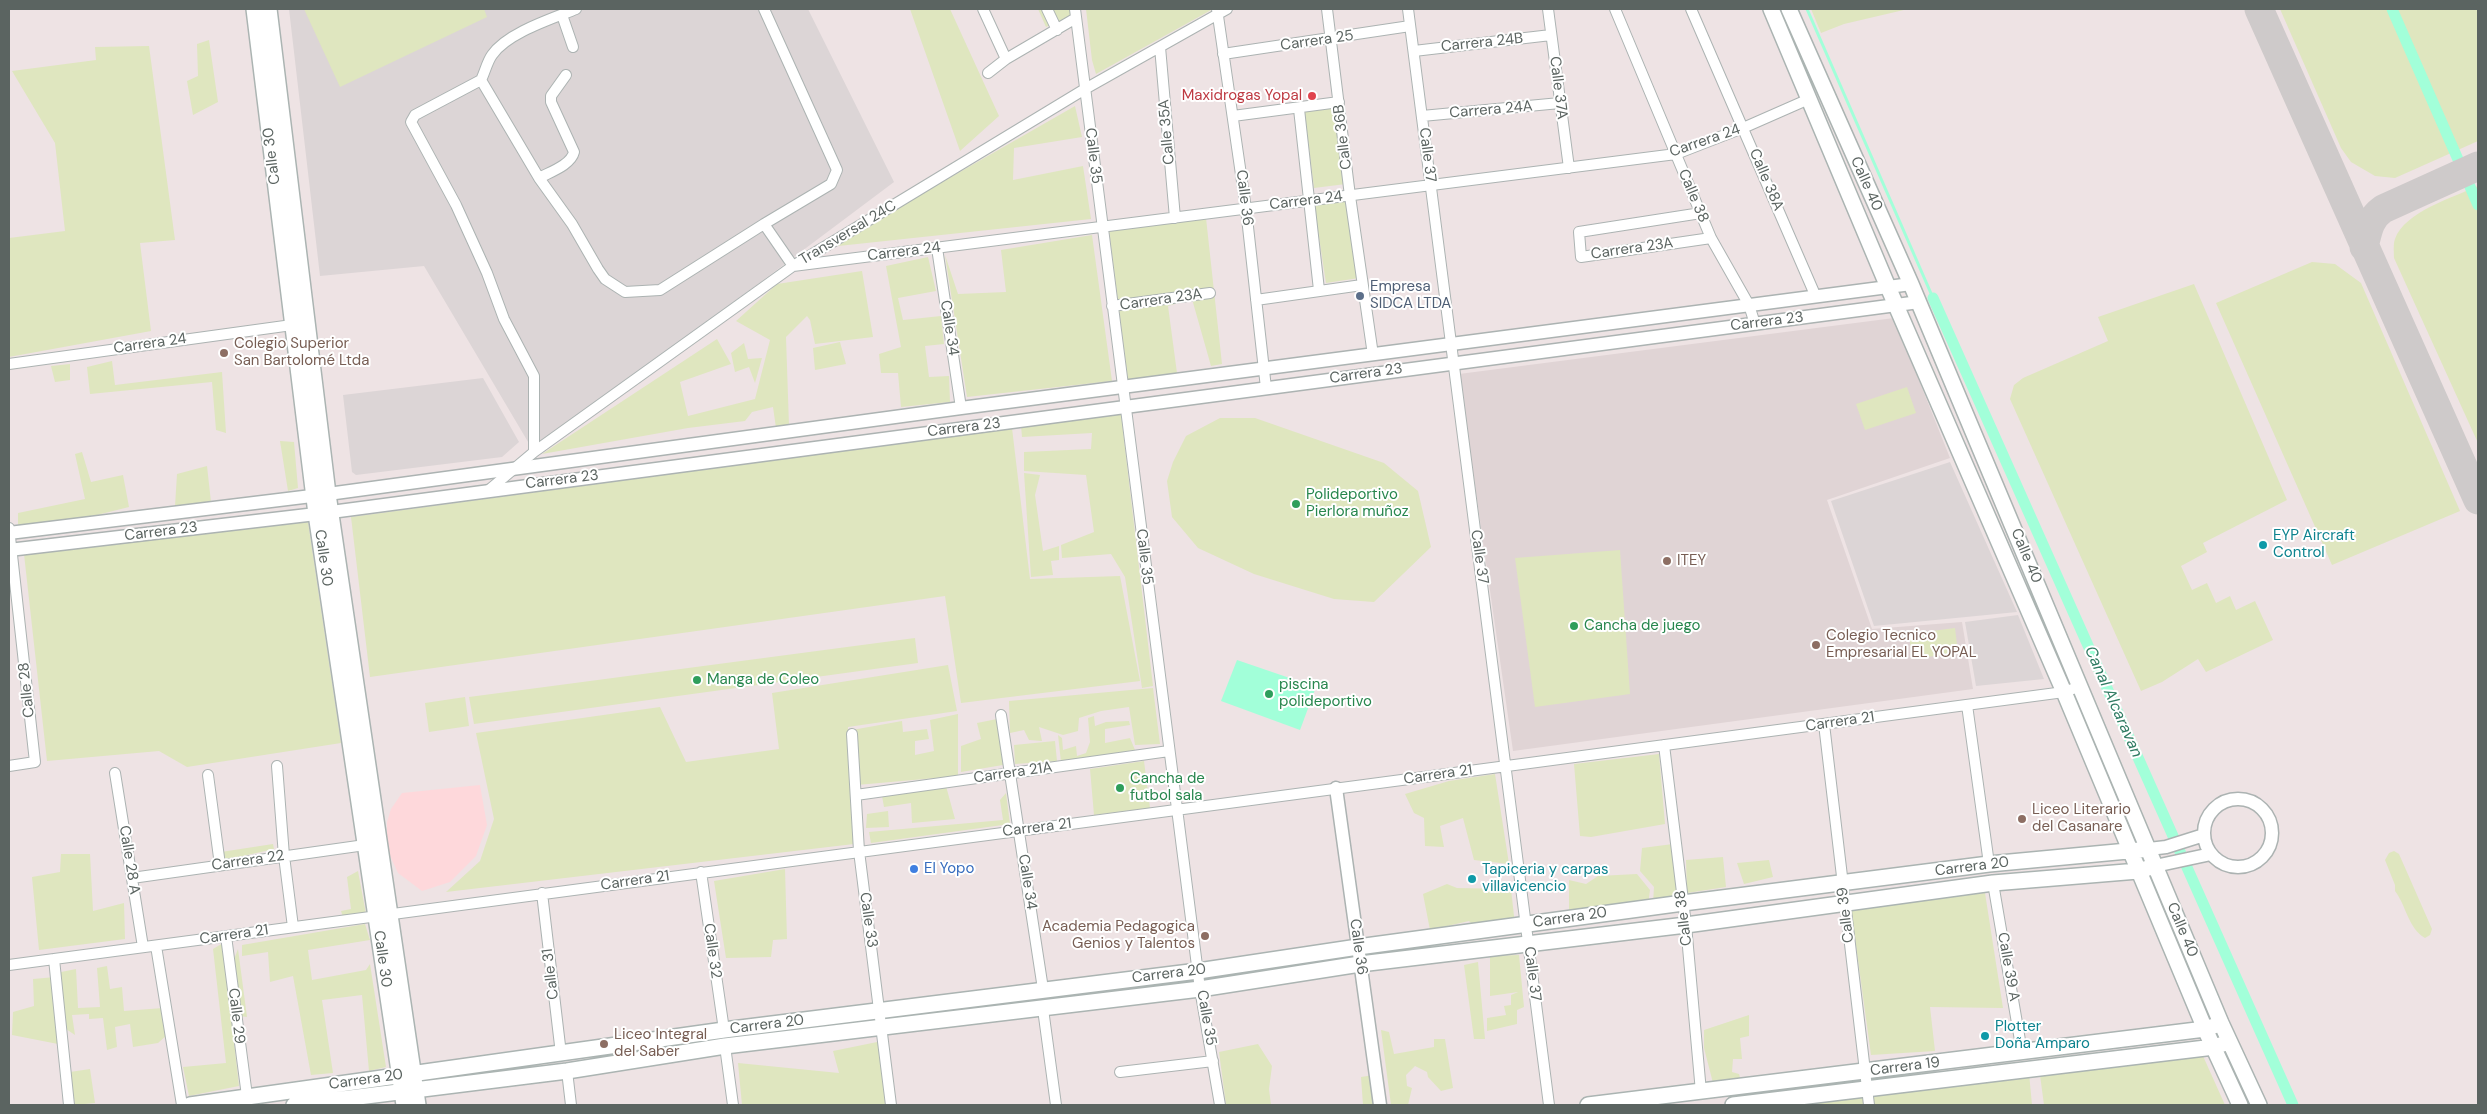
<!DOCTYPE html>
<meta charset="utf-8">
<style>
body{margin:0}
#map{position:relative;width:2487px;height:1114px;overflow:hidden;background:#eee3e4;font-family:"DM Sans",sans-serif}
canvas{display:block}
.frame{position:absolute;inset:0;border:10px solid #5b6461;pointer-events:none}
</style>
<div id="map">
<canvas width="2487" height="1114"></canvas>
<div class="frame"></div>
</div>
<script>
const g = document.querySelector('canvas').getContext('2d');
g.lineJoin = 'round';
function fillPath(path, color) { g.fillStyle = color; g.fill(path, 'evenodd'); }
function strokePath(path, color, width, dash) { g.strokeStyle = color; g.lineWidth = width; g.lineCap = dash ? 'butt' : 'round'; g.setLineDash(dash || []); g.stroke(path); }
function write(font, color, halo, rows, align = 'center') {
  g.font = font + ' "DM Sans",sans-serif'; g.lineWidth = 4; g.setLineDash([]); g.textBaseline = 'middle'; g.strokeStyle = halo; g.fillStyle = color; for (const [text, x, y, turn = 0] of rows) {
    g.save(); g.translate(x, y); g.rotate((+turn || 0) * Math.PI / 180); g.textAlign = isNaN(turn) ? turn : align; if (halo) g.strokeText(text, 0, 0); g.fillText(text, 0, 0); g.restore();
  }
}
fillPath(new Path2D(`
 M480 785 487 825 476 856 450 882 422 891 398 873 387 849V822L391 809 402 793Z`), '#fed8db');
fillPath(new Path2D(`
 M289 9H808L894 182 534 452 424 266 320 276Z
 M483 378 519 442 502 457 356 475 352 472 343 395Z
 M1950 462 2017 612 1874 626 1831 501Z
 M2018 615 2044 679 1976 686 1965 622Z`), '#dcd5d6');
fillPath(new Path2D(`
 M1894 318 1950 458 1827 500 1872 629 1962 622 1973 689 1513 751 1459 374Z`), '#e0d4d5');
fillPath(new Path2D(`
 M304 9H484L487 17 340 87Z
 M910 9H950L999 116 960 151Z
 M1038 9H1070L1071 16 1046 27Z
 M1086 9H1213L1096 74 1092 60Z
 M1811 9H1908L1844 24 1821 33Z
 M2280 9H2478V141L2395 178 2375 176 2351 162 2341 148Z
 M209 40 218 102 193 115 187 81 198 76 197 44Z
 M149 46 175 240 140 243 151 331 9 357V238L65 231 55 143 12 71 96 60 95 47Z
 M1337 104 1346 184 1314 188 1304 108Z
 M1075 106 1082 137 1014 148 1013 180 1083 166 1091 219 829 247Z
 M2478 186V443L2394 258C2394 252 2393 244 2395 239 2404 212 2454 197 2478 186Z
 M1347 200 1359 278 1326 283 1314 205Z
 M1206 218 1222 364 1211 366 1192 299 1168 306 1177 373 1128 380 1109 230Z
 M1092 235 1112 381 967 397 945 255 958 294 1006 292 1001 250Z
 M928 257 936 291 898 298 903 320 941 316 944 344 925 346 929 377 949 376 950 402 901 407 898 373H881L879 354 901 347 886 266Z
 M2312 262 2335 264 2361 283 2460 511 2332 565 2216 303Z
 M862 271 873 337 815 344 810 320 807 316 786 337 789 426 776 428 773 407 752 412 745 421 688 428 542 454 717 339 731 364 680 382 688 416 755 399 770 340 736 321 777 284Z
 M2194 284 2287 500 2203 543 2207 552 2181 566 2192 590 2207 583 2216 603 2230 596 2236 610 2255 601 2273 640 2206 672 2198 659 2162 682 2141 691 2010 399 2014 385 2023 378 2108 341 2098 317Z
 M840 342 846 364 815 370 813 348Z
 M744 343 748 359 762 358 755 383 749 367 735 372 731 353Z
 M112 361 115 385 222 372 226 433 216 430 212 382 90 394 87 367Z
 M70 364V380L55 382 51 366Z
 M1907 387 1916 413 1865 430 1856 404Z
 M1121 414 1153 686 1142 688 1125 577 1111 554 1062 558 1061 545 1094 532 1086 475 1024 471V452L1091 449 1092 433 1022 437 1021 426Z
 M1220 418H1255L1384 463 1418 491 1431 547 1374 602 1334 599 1254 574 1198 548 1172 517 1167 481 1173 462 1186 436Z
 M1012 428 1030 579 1120 576 1140 681 961 703 945 596 370 677 351 517Z
 M280 441 294 442 298 488 288 491Z
 M82 452 91 482 123 475 129 507 81 519 18 529V513L85 499 75 454Z
 M207 466 211 502 175 506 177 474Z
 M1024 473 1040 475 1035 495 1043 551 1059 546V560L1051 561 1053 575 1031 577Z
 M308 522 341 743 187 767 159 751 47 761 24 554Z
 M1620 550 1630 694 1535 707 1515 558Z
 M1955 628 1958 653 1912 659 1909 634Z
 M915 638 918 663 474 724 469 697Z
 M948 665 957 711 848 727 854 844 446 892 480 861 494 819 476 733 660 707 686 762 779 749 772 693Z
 M1153 688 1160 744 1135 745 1129 707 1101 711 1079 718 1078 731 1063 735 1039 727 1042 741 1029 740 1024 730 1010 733 1009 701Z
 M465 697 469 726 429 732 425 703Z
 M958 714V776L857 785 852 730 902 721 903 732 927 729 929 739 915 741V755L934 751 930 720Z
 M1094 716 1095 726 1106 722 1129 721 1130 725 1105 729V743L1130 738 1135 750 1061 762 1058 735 1062 738 1063 750 1076 746 1077 756 1086 753 1090 742 1088 718Z
 M997 719 1003 765 961 772V746L981 739 977 723Z
 M1055 741 1057 761 1015 764 1014 745Z
 M1659 754 1665 824 1591 837 1580 836 1574 764Z
 M1144 761 1150 808 1094 815 1090 769Z
 M1495 774 1509 864 1474 860 1463 818 1440 826 1444 847 1425 846 1424 818 1414 813 1405 794 1449 781Z
 M946 786 955 819 912 823 911 803 884 807 882 796Z
 M1006 793 1010 824 871 843 869 832 1003 820 1000 800Z
 M888 811 889 827 866 828 867 814Z
 M273 844 274 849 221 861V852Z
 M1673 844 1677 900 1653 903 1654 887 1640 871 1642 848Z
 M2394 851 2399 854 2432 929 2430 935 2425 938C2408 928 2406 905 2395 891V885L2385 860 2389 853Z
 M61 854H90L93 911 124 903 125 939 39 950 32 877 60 872Z
 M1723 857 1726 887 1687 893 1686 860Z
 M1769 860 1773 877 1744 884 1737 863Z
 M785 869 787 939 773 940 771 957 726 958 714 881Z
 M358 871 366 914 343 917 341 911 351 909 347 877Z
 M1637 874 1650 890 1648 905 1569 919V880L1586 884 1598 876Z
 M1447 884 1457 888 1511 889 1515 925 1479 931 1469 921 1430 930 1423 894Z
 M1985 893 2003 1008 1930 1007 1935 1051 1871 1055 1851 909Z
 M365 924 370 940 308 950 312 980 366 970 370 964 386 1067 369 1071 362 995 322 1000 333 1073 311 1075 293 976 270 982 268 952 242 956V945Z
 M223 943 239 1086 189 1096 183 1067 226 1063 213 949Z
 M238 949 247 1017 239 1016 233 962Z
 M1519 955 1524 1007 1517 1010V1024L1487 1031V1018L1506 1015 1504 1006 1511 1005V995L1518 992 1490 996V956Z
 M1478 962 1485 1039H1474L1464 965Z
 M107 966 110 989 122 987 124 1011 163 1008 166 1036 158 1043 133 1047 130 1024 115 1027 117 1047 107 1050 103 1018 89 1019V1014L72 1015 75 1035 63 1027 56 973 76 969 78 1008 100 1007 97 968Z
 M55 977 58 1044 12 1035 13 1012 34 1006 33 979Z
 M1749 1015V1036L1740 1038 1742 1059H1733L1732 1072 1739 1074 1741 1081 1713 1083 1704 1048V1030Z
 M1381 1030 1389 1032 1394 1054 1434 1047V1039H1445L1453 1088 1441 1091 1428 1077 1427 1072 1415 1066 1406 1075 1407 1086 1412 1088 1408 1105H1391Z
 M882 1041 885 1105H742L738 1063 839 1073 833 1051Z
 M1258 1044 1272 1066 1269 1089 1271 1105H1226L1219 1052Z
 M2203 1056 2225 1105H2044L2040 1075Z
 M90 1069 95 1103 75 1105 70 1072Z
 M2029 1073 2032 1105H1772Z
 M1374 1075 1377 1105H1363L1361 1077Z`), '#dfe6bf');
fillPath(new Path2D(`
 M1237 660 1316 687 1300 730 1221 701Z`), '#a2ffd9');
strokePath(new Path2D(`
 M1807 9 1933 298`), '#a2ffd9', 3);
strokePath(new Path2D(`
 M2392 9 2478 205
 M1933 298 2293 1105`), '#a2ffd9', 11);
strokePath(new Path2D(`
 M2259 9 2478 500
 M2364 247C2368 231 2369 219 2383 209L2478 166`), '#cecaca', 29);
const minor = new Path2D(`
 M764 9 837 170 831 184 764 224
 M983 9 1006 59
 M1047 9 1057 30
 M1075 9 1200 989 1220 1105
 M1217 9 1246 209 1266 388
 M1327 9 1350 196 1373 355
 M1408 9 1549 1105
 M1548 9 1569 168
 M1615 9 1711 238 1749 305 1755 324
 M1691 9 1816 297
 M562 15 573 47
 M1160 47 1175 218
 M1414 51 1551 35
 M1223 54 1410 26
 M988 73 1006 59 1076 18
 M481 80C485 72 487 62 492 55 507 33 551 19 576 9
 M1299 109 1319 290
 M1233 116 1339 102
 M1422 116 1560 103
 M539 178C550 172 571 165 574 152L551 102V96L566 75
 M1701 213 1579 232 1581 257 1711 238
 M937 248 961 408
 M1256 300 1362 285
 M1112 306 1210 293
 M9 364 292 325
 M534 452V376L504 319 487 273 456 205 411 122 415 115 481 80 539 178 572 224 598 269 605 279 625 292 660 290 764 224 793 266 1676 154 1743 128 1809 99
 M490 489 534 452 793 266 1085 89 1227 9
 M9 528 35 762 9 766
 M1967 705 1989 864
 M1001 715 1043 989
 M1824 724 1869 1105
 M852 734 859 851 891 1105
 M1664 745 1686 925 1701 1092
 M277 766 284 856 293 927
 M115 773 143 947
 M208 775 220 865
 M856 795 1169 751
 M701 872 724 1030
 M132 878 365 845
 M1993 883 2022 1052
 M542 893 561 1054
 M226 936 247 1096
 M156 946 182 1105
 M54 959 69 1105
 M9 965 2064 692 2081 686
 M1043 1009 1056 1105
 M725 1046 733 1105
 M567 1071 571 1105
 M1120 1072 1213 1061`);
const tertiary = new Path2D(`
 M9 533 328 494 961 408 1911 284
 M9 550 316 514 1919 302
 M1336 788 1380 1105
 M2204 833a34 34 0 1 1 68 0a34 34 0 1 1-68 0Z
 M2149 849 2166 847 2204 835
 M2155 866 2211 854`);
const secondary = new Path2D(`
 M254 9 316 514 404 1105
 M269 9 328 494 418 1105
 M1771 9 1888 287 2064 692 2205 1029 2240 1105
 M1789 9 1911 284 2221 1023 2259 1105
 M190 1105 724 1030 1198 971 1358 947 1683 903 1989 864 2149 849
 M294 1105 567 1071 725 1046 1200 989 1360 964 1686 925 1993 883 2138 871 2155 866
 M1588 1105 2205 1029 2214 1026
 M1733 1105 2214 1047 2223 1044`);
strokePath(minor, '#acb3b2', 12);
strokePath(tertiary, '#acb3b2', 15);
strokePath(secondary, '#abb4b2', 18);
strokePath(minor, '#fff', 10);
strokePath(tertiary, '#fff', 12);
strokePath(secondary, '#fff', 15);
for (const [x, y, r, color] of [
 [1312,96,5,"#e0444e"],
 [1360,296,5,"#5c6f8a"],
 [224,353,5,"#8d6e63"],
 [1296,504,5,"#2e9e5b"],
 [2263,545,5,"#0f9aa8"],
 [1667,561,5,"#8d6e63"],
 [1574,626,5,"#2e9e5b"],
 [1816,645,5,"#8d6e63"],
 [697,680,5,"#2e9e5b"],
 [1269,694,5,"#2e9e5b"],
 [1120,788,5,"#2e9e5b"],
 [2022,819,5,"#8d6e63"],
 [914,869,5,"#3f7fe0"],
 [1472,879,5,"#0f9aa8"],
 [1205,936,5,"#8d6e63"],
 [1985,1036,5,"#0f9aa8"],
 [604,1044,5,"#8d6e63"]
]) { const dot = new Path2D(); dot.arc(x, y, r, 0, 2 * Math.PI); g.fillStyle = color; g.fill(dot); strokePath(dot, '#fff', 2); }
write('15px', '#5b6461', '#fff', [
 ["Carrera 25",1317,41,-8],
 ["Carrera 24B",1482,43,-6],
 ["Calle 37A",1558,88,83],
 ["Carrera 24A",1491,110,-5],
 ["Calle 35A",1167,132,-95],
 ["Calle 36B",1343,137,-97],
 ["Carrera 24",1705,141,-19],
 ["Calle 37",1427,155,83],
 ["Calle 30",272,156,-97],
 ["Calle 35",1093,156,83],
 ["Calle 38A",1766,180,67],
 ["Calle 40",1866,184,66],
 ["Calle 38",1693,196,67],
 ["Calle 36",1244,198,83],
 ["Carrera 24",1306,201,-7],
 ["Transversal 24C",848,233,-31],
 ["Carrera 23A",1632,249,-8],
 ["Carrera 24",904,252,-7],
 ["Carrera 23A",1161,300,-8],
 ["Carrera 23",1767,322,-7],
 ["Calle 34",949,328,81],
 ["Carrera 24",150,344,-8],
 ["Carrera 23",1366,374,-8],
 ["Carrera 23",964,428,-7],
 ["Carrera 23",562,480,-7],
 ["Carrera 23",161,532,-7],
 ["Calle 40",2026,556,67],
 ["Calle 35",1144,557,83],
 ["Calle 37",1479,557,82],
 ["Calle 30",323,558,82],
 ["Calle 28",27,690,-96],
 ["Carrera 21",1840,722,-8],
 ["Carrera 21A",1013,773,-8],
 ["Carrera 21",1438,775,-8],
 ["Carrera 21",1037,828,-7],
 ["Calle 28 A",129,860,81],
 ["Carrera 22",248,861,-8],
 ["Carrera 20",1972,867,-7],
 ["Carrera 21",635,881,-8],
 ["Calle 34",1027,882,81],
 ["Calle 39",1846,915,-97],
 ["Carrera 20",1570,918,-8],
 ["Calle 38",1684,918,-97],
 ["Calle 33",868,920,82],
 ["Calle 40",2182,930,67],
 ["Carrera 21",234,935,-8],
 ["Calle 36",1358,947,82],
 ["Calle 32",712,951,82],
 ["Calle 30",382,959,82],
 ["Calle 39 A",2008,967,80],
 ["Calle 31",551,974,-97],
 ["Carrera 20",1169,974,-7],
 ["Calle 37",1532,974,83],
 ["Calle 29",236,1016,83],
 ["Calle 35",1206,1018,80],
 ["Carrera 20",767,1025,-7],
 ["Carrera 19",1905,1067,-7],
 ["Carrera 20",366,1080,-8]
]);
write('15px', '#be3a42', '#fff', [
 ["Maxidrogas Yopal",1302,96]
], 'right');
write('15px', '#4e5e75', '#fff', [
 ["Empresa",1370,287],
 ["SIDCA LTDA",1370,304]
], 'left');
write('15px', '#785e54', '#fff', [
 ["Colegio Superior",234,344],
 ["San Bartolomé Ltda",234,361],
 ["ITEY",1677,561],
 ["Colegio Tecnico",1826,636],
 ["Empresarial EL YOPAL",1826,653],
 ["Liceo Literario",2032,810],
 ["del Casanare",2032,827],
 ["Academia Pedagogica",1195,927,"right"],
 ["Genios y Talentos",1195,944,"right"],
 ["Liceo Integral",614,1035],
 ["del Saber",614,1052]
], 'left');
write('15px', '#27864d', '#fff', [
 ["Polideportivo",1306,495],
 ["Pierlora muñoz",1306,512],
 ["Cancha de juego",1584,626],
 ["Manga de Coleo",707,680],
 ["piscina",1279,685],
 ["polideportivo",1279,702],
 ["Cancha de",1130,779],
 ["futbol sala",1130,796]
], 'left');
write('15px', '#0d838f', '#fff', [
 ["EYP Aircraft",2273,536],
 ["Control",2273,553],
 ["Tapiceria y carpas",1482,870],
 ["villavicencio",1482,887],
 ["Plotter",1995,1027],
 ["Doña Amparo",1995,1044]
], 'left');
write('15px', '#366cbe', '#fff', [
 ["El Yopo",924,869]
], 'left');
write('italic 16px', '#307c63', '#fff', [
 ["Canal Alcaravan",2113,702,66]
]);
</script>
